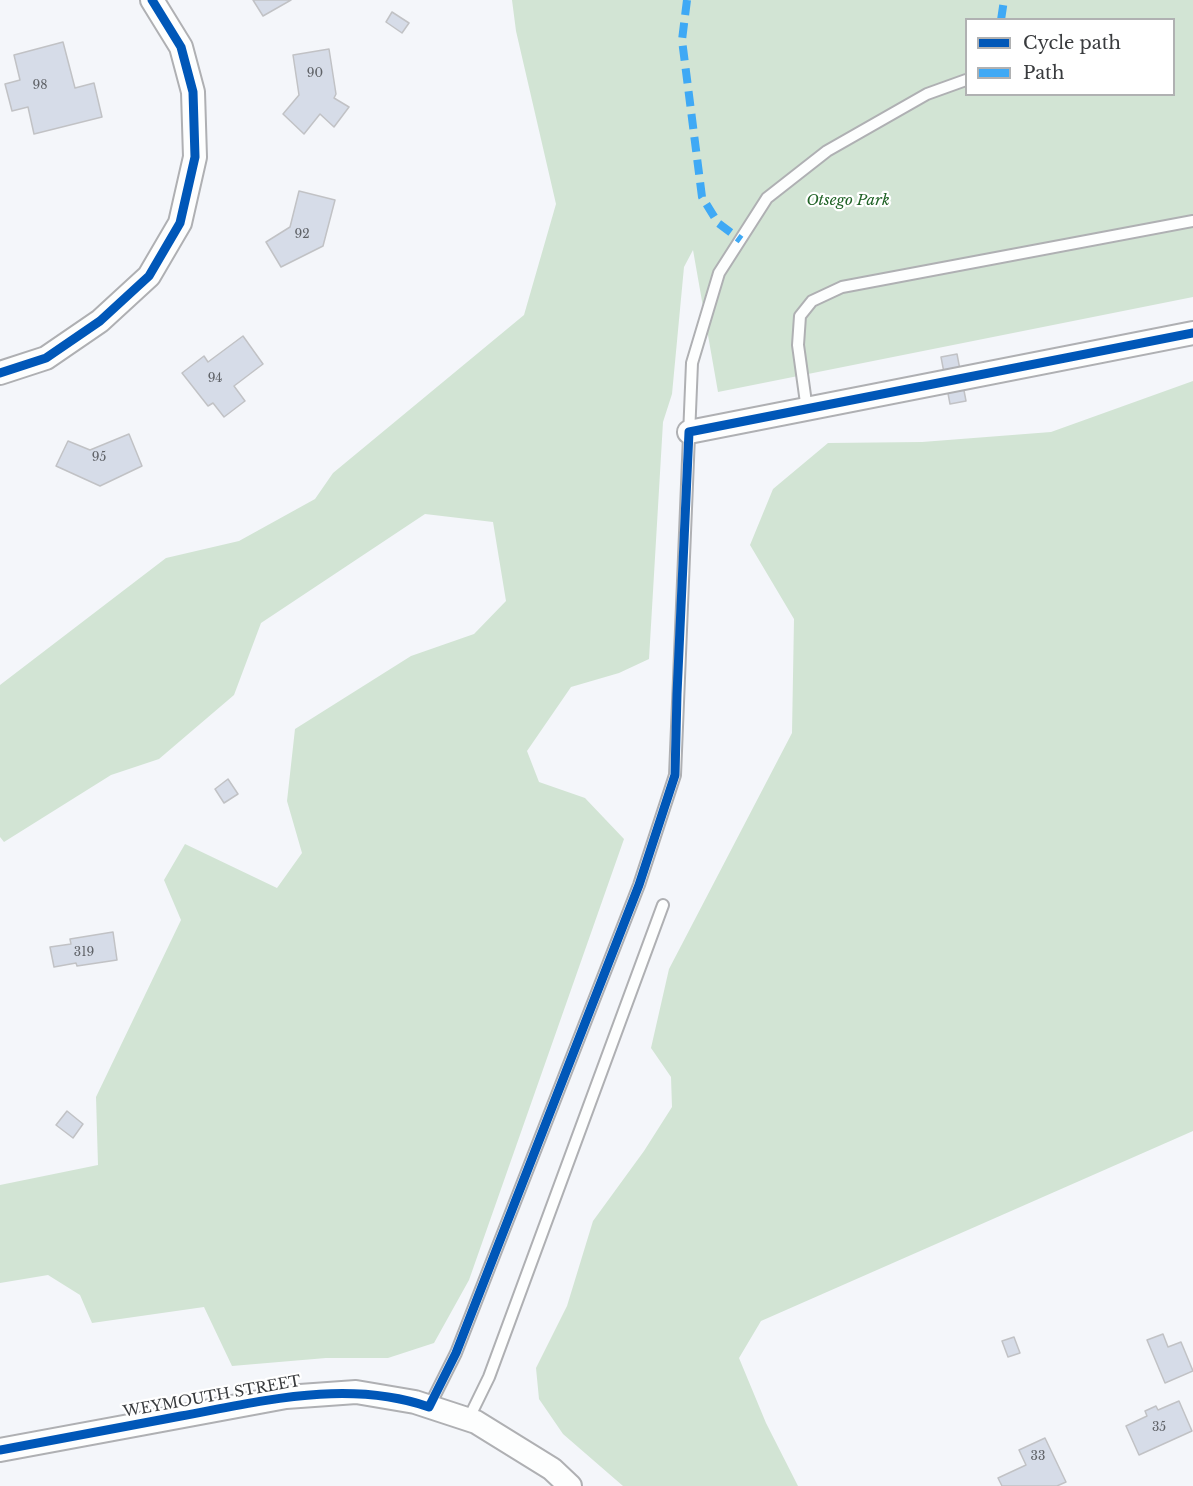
<!DOCTYPE html>
<style>
body{margin:0}
#map{position:relative;width:1193px;height:1486px;overflow:hidden;background:#f4f6fa;font-family:"Libre Baskerville",serif}
canvas{display:block}
.legend{position:absolute;left:965px;top:18px;width:210px;height:78px;box-sizing:border-box;background:#fff;border:2px solid #b0b1b2;margin:0;padding:8px 10px;list-style:none;font-size:18px;color:#393b3e}
.legend li{display:flex;align-items:center;gap:12px;height:30px}
.legend b{width:30px;border:2px solid #b0b1b2}
</style>
<div id="map">
<canvas width="1193" height="1486"></canvas>
<ul class="legend">
<li><b style="height:8px;background:#0057b8"></b>Cycle path</li>
<li><b style="height:8px;background:#3fa9f5"></b>Path</li>
</ul>
</div>
<script>
const g = document.querySelector('canvas').getContext('2d');
g.lineJoin = 'round';
function fillPath(path, color) { g.fillStyle = color; g.fill(path, 'evenodd'); }
function strokePath(path, color, width, dash) { g.strokeStyle = color; g.lineWidth = width; g.lineCap = dash ? 'butt' : 'round'; g.setLineDash(dash || []); g.stroke(path); }
function write(font, color, halo, rows, align = 'center') {
  g.font = font + ' "Libre Baskerville",serif'; g.lineWidth = 4.5; g.setLineDash([]); g.textBaseline = 'middle'; g.strokeStyle = halo; g.fillStyle = color; for (const [text, x, y, turn = 0] of rows) {
    g.save(); g.translate(x, y); g.rotate((+turn || 0) * Math.PI / 180); g.textAlign = isNaN(turn) ? turn : align; if (halo) g.strokeText(text, 0, 0); g.fillText(text, 0, 0); g.restore();
  }
}
fillPath(new Path2D(`
 M512 0H1193V297L718 392 693 250 684 267 672 394 663 422 649 659 619 673 571 687 527 751 539 782 585 798 624 839 469 1280 434 1343 388 1358H326L232 1366 204 1307 92 1323 80 1295 48 1275 0 1283V1185L98 1165 96 1097 181 920 164 880 185 844 277 888 302 853 287 801 295 729 411 656 474 634 506 601 493 522 425 514 261 623 234 695 159 759 111 775 4 842 0 837V685L166 558 239 541 315 499 333 473 524 315 556 204 516 31ZM966 20H1174V94H966Z
 M1193 381V1131L761 1321 739 1358 766 1423 798 1486H623L563 1434 539 1399 536 1368 567 1306 593 1221 644 1151 672 1107 671 1077 651 1048 669 969 792 733 794 619 750 545 773 489 828 443 922 442 1051 432Z`), '#d2e4d4');
const building = new Path2D(`
 M253 0H291L263 16Z
 M392 12 409 23 402 33 386 22Z
 M63 42 75 88 94 83 102 117 34 134 28 107 12 111 5 84 20 80 14 55Z
 M329 49 336 94 334 98 349 107 334 127 320 114 304 134 283 114 299 95 293 55Z
 M299 191 335 200 323 246 281 267 266 242 290 227Z
 M243 336 263 364 234 386 245 401 224 417 213 403 208 406 182 373 204 356 208 362Z
 M957 354 966 401 950 404 941 357Z
 M129 434 142 466 100 486 56 466 68 441 90 450Z
 M228 779 238 794 224 803 215 789Z
 M113 932 117 960 77 966 76 963 54 967 50 947 71 944 70 939Z
 M67 1111 83 1124 73 1138 56 1125Z
 M1163 1334 1168 1347 1181 1342 1193 1371 1165 1383 1147 1340Z
 M1014 1337 1020 1353 1008 1357 1002 1341Z
 M1179 1401 1192 1431 1139 1455 1126 1426 1147 1416 1145 1411 1156 1406 1158 1410Z
 M1045 1438 1066 1482 1057 1486H1002L998 1478 1026 1465 1019 1450Z`);
fillPath(building, '#d6dce8');
strokePath(building, '#c1c2c5', 1.5);
const service = new Path2D(`
 M807 410 798 345 800 316 812 301 842 287 1193 221
 M429 1407 456 1353 639 885 675 775 692 363 719 273 767 198 827 151 927 94 966 80
 M468 1420 489 1377 663 905`);
const minor = new Path2D(`
 M0 373 46 358 100 321 149 276 180 223 195 157 193 92 181 47 152 0
 M689 432 1193 333
 M0 1450 286 1397 356 1392 415 1402 476 1422 552 1469 570 1486`);
strokePath(service, '#afb0b3', 14);
strokePath(minor, '#afb0b3', 26);
strokePath(service, '#fdfefe', 10);
strokePath(minor, '#fdfefe', 22);
strokePath(new Path2D(`
 M687 0 682 40 702 197 718 223 741 240
 M1001 20 1004 0`), '#3fa9f5', 8, [15, 8]);
strokePath(new Path2D(`
 M0 373 46 358 100 321 149 276 180 223 195 157 193 92 181 47 152 0
 M0 1450C60 1439 120 1428 181 1416 263 1401 348 1379 429 1407L456 1353 639 885 675 775 677 694 689 432 1193 333`), '#0057b8', 9);
write('12px', '#606368', null, [
 ["90",315,74],
 ["98",40,86],
 ["92",302,235],
 ["94",215,379],
 ["95",99,458],
 ["319",84,953],
 ["35",1159,1428],
 ["33",1038,1457]
]);
write('italic 15px', '#216327', '#fff', [
 ["Otsego Park",848,201]
]);
write('15px', '#393b3e', '#fff', [
 ["WEYMOUTH STREET",212,1397,-10]
]);
</script>
